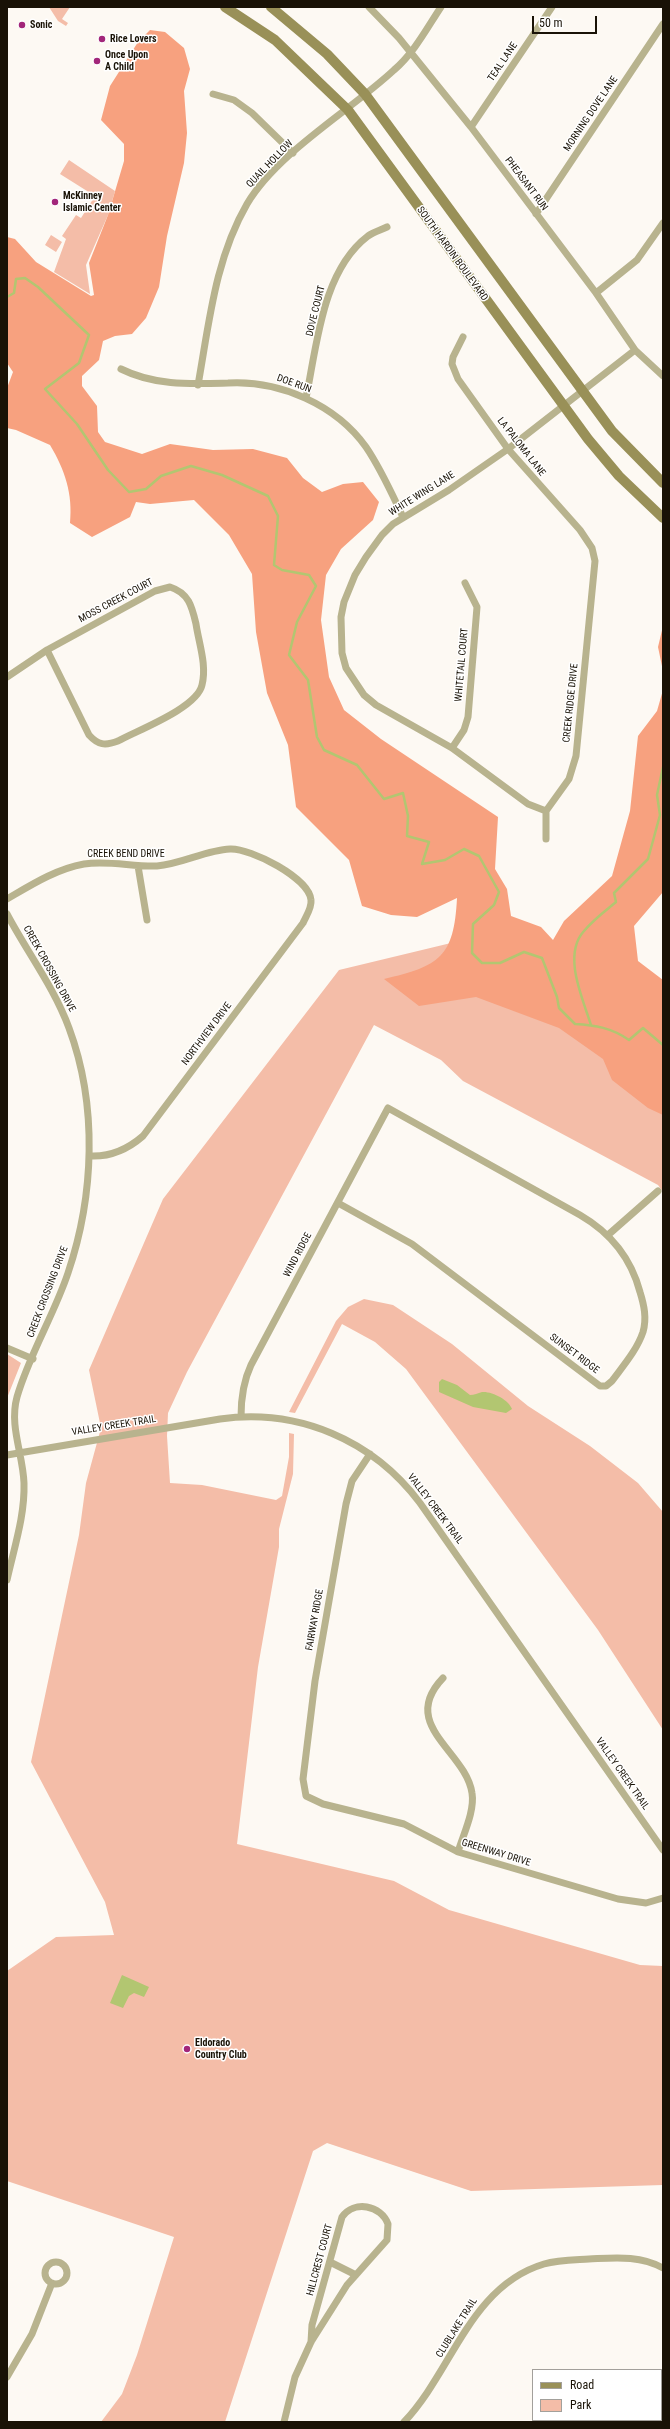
<!DOCTYPE html>
<style>
body{margin:0}
#map{position:relative;width:670px;height:2429px;overflow:hidden;background:#fdf9f3;font-family:"Roboto Condensed",sans-serif}
canvas{display:block}
.frame{position:absolute;inset:0;border:8px solid #191206;pointer-events:none}
.legend{position:absolute;left:532px;top:2369px;width:130px;height:52px;box-sizing:border-box;background:#fff;border:1px solid #a3a09b;margin:0;padding:5px 7px;list-style:none;font-size:12px;color:#191206}
.legend li{display:flex;align-items:center;gap:8px;height:20px}
.legend b{width:20px;border:1px solid #a3a09b}
.scale{position:absolute;left:532px;top:16px;width:65px;height:18px;box-sizing:border-box;border:2px solid #191206;border-top:0;padding-left:5px;font-size:12px;line-height:14px;white-space:nowrap;color:#191206;-webkit-text-stroke:3px #fff;paint-order:stroke}
</style>
<div id="map">
<canvas width="670" height="2429"></canvas>
<div class="frame"></div>
<ul class="legend">
<li><b style="height:5px;background:#999058"></b>Road</li>
<li><b style="height:11px;background:#f4bda8"></b>Park</li>
</ul>
<div class="scale">50 m</div>
</div>
<script>
const g = document.querySelector('canvas').getContext('2d');
g.lineJoin = 'round';
function fillPath(path, color) { g.fillStyle = color; g.fill(path, 'evenodd'); }
function strokePath(path, color, width, dash) { g.strokeStyle = color; g.lineWidth = width; g.lineCap = dash ? 'butt' : 'round'; g.setLineDash(dash || []); g.stroke(path); }
function write(font, color, halo, rows, align = 'center') {
  g.font = font + ' "Roboto Condensed",sans-serif'; g.lineWidth = 3; g.setLineDash([]); g.textBaseline = 'middle'; g.strokeStyle = halo; g.fillStyle = color; for (const [text, x, y, turn = 0] of rows) {
    g.save(); g.translate(x, y); g.rotate((+turn || 0) * Math.PI / 180); g.textAlign = isNaN(turn) ? turn : align; if (halo) g.strokeText(text, 0, 0); g.fillText(text, 0, 0); g.restore();
  }
}
fillPath(new Path2D(`
 M49 7H70L62 19 68 23 66 26 58 21Z
 M69 160 115 191 108 215 86 265 90 294 54 272 66 239 62 236 76 215 81 218 95 196 60 174Z
 M51 235 62 242 56 252 45 245Z
 M451 943 663 1057V1192L658 1185 463 1081 441 1060 374 1025 187 1372 168 1413 167 1436 170 1483 202 1485 276 1500 282 1496 289 1457V1433L294 1434 293 1474 279 1529V1547L258 1667 237 1844 394 1881 449 1910 640 1965 663 1966V2185L471 2191 327 2143 313 2151 225 2422H101L122 2394 137 2355 174 2237 7 2181V1971L56 1937 114 1935 105 1902 31 1762 79 1535 86 1483 101 1428 89 1370 163 1199 339 970Z
 M364 1299 393 1305 452 1344 528 1406 590 1446 638 1483 663 1512V1730L598 1630 406 1369 375 1342 342 1324 295 1413 289 1412 336 1321 348 1307Z
 M7 1354 21 1363 7 1398Z`), '#f4bda8');
fillPath(new Path2D(`
 M150 30 165 32 184 48 190 69 184 91 187 133 184 163 167 236 159 287 146 318 132 334 115 336 103 341 99 360 82 376V386L97 406 98 432 105 442 142 454 170 444 213 450 253 449 287 458 303 478 322 492 343 484 363 482 379 502 373 520 341 549 326 575 321 620 329 677 344 710 381 739 498 817 495 869 507 889 511 916 541 927 553 940 564 921 612 876 630 811 638 736 657 711 663 690V892L634 926 638 961 663 980V1115L648 1108 612 1080 603 1059 559 1028 476 997 419 1006 384 979C440 966 454 957 457 898L417 917 391 915 362 906 349 860 296 807 288 745 267 693 256 632 252 574 229 535 194 500 150 504 136 502 130 517 92 537 70 523C73 494 65 470 50 445L16 430 7 428V388L13 372 7 363V237L15 239 36 262 91 296 94 295 89 263 108 215 124 161V144L101 120 110 86 138 42Z
 M663 626V671L658 647Z`), '#f7a17f');
fillPath(new Path2D(`
 M442 1379 457 1385 470 1395C474 1395 478 1393 482 1392 492 1391 509 1400 512 1409L506 1413 473 1407 439 1392V1382Z
 M122 1975 149 1987 144 1997 134 1993 129 1996 123 2008 110 2003Z`), '#b2c671');
strokePath(new Path2D(`
 M7 297 14 293 16 279 25 278 38 287 89 335 79 363 45 389 77 424 108 470 129 492 146 489 161 476 191 466 222 475 268 496 278 516 274 565 282 570 309 575 316 586 297 622 289 655 308 680 317 737 324 750 357 765 384 799 403 793 408 816 407 836 429 842 422 864 445 860 464 849 479 856 499 892 494 905 473 924 472 953 482 963H500L524 952 542 958 557 997 559 1008 575 1024C595 1025 612 1028 629 1040L643 1028 663 1045
 M591 1025C583 999 562 955 584 931 593 920 605 911 616 902L614 893 648 859 660 815 657 795 663 767`), '#b2c671', 2.5);
strokePath(new Path2D(`
 M369 7 399 38 471 127 596 293 635 350 663 376
 M213 94 234 100 252 113 293 153
 M471 127 552 7
 M536 214 663 24
 M596 293 637 260 663 223
 M463 337 453 357 452 364 458 379 508 449 580 530 592 548 595 561 576 756 569 779 546 811V839
 M121 369C155 386 191 384 228 383 280 380 336 405 366 447 381 469 392 494 403 517
 M198 385C209 324 215 259 247 204 278 152 350 111 394 70 414 53 427 28 441 7
 M306 398C317 345 322 271 368 236 374 232 381 230 387 227
 M170 587C189 593 192 607 196 624 199 644 207 665 202 685 197 708 138 730 118 741 105 746 98 745 89 735L47 650 155 591Z
 M7 677 47 650
 M452 748 464 730 468 717 477 607 465 583
 M546 811 528 804 452 748 376 705 364 695 346 668 342 653 341 617 344 602 355 575 366 557 382 535 393 524 449 490 508 449 635 350
 M138 866 147 920
 M7 899C31 885 56 869 84 864 108 860 133 867 157 866 182 864 206 850 230 849 251 848 309 878 311 900 312 908 306 916 303 923L143 1136C128 1149 110 1157 90 1156
 M7 914C27 952 54 987 69 1028 98 1106 94 1196 68 1273 54 1315 29 1355 17 1397 9 1426 23 1454 24 1483 25 1516 14 1548 7 1580
 M608 1235 658 1191
 M7 1348 33 1359
 M241 1417C241 1398 243 1382 251 1365L388 1108 580 1215C611 1233 631 1258 640 1292 644 1305 647 1318 643 1332 637 1350 623 1366 612 1381L606 1386H600L412 1244 338 1203
 M370 1454 352 1481 346 1504 315 1681 303 1779 306 1796 323 1804 404 1824 458 1852 618 1899 646 1903 663 1898
 M7 1455 220 1419C298 1408 373 1440 420 1503L663 1850
 M443 1678C398 1725 466 1751 472 1793 475 1811 463 1835 458 1852
 M45 2273a11 11 0 1 1 22 0a11 11 0 1 1-22 0Z
 M330 2262 356 2275
 M7 2377 32 2334 52 2283
 M661 2400H663
 M284 2422 295 2377 311 2342 347 2285 387 2240 388 2224C381 2205 354 2200 342 2217L312 2325 311 2342
 M404 2422C452 2372 470 2286 544 2264 558 2260 574 2260 589 2259 614 2258 639 2255 663 2268
 M575 2422 577 2420`), '#b8b38e', 7);
strokePath(new Path2D(`
 M225 7 275 40 348 110 588 439 619 476 663 518
 M271 7 327 54 365 94 612 431 663 483`), '#999058', 10);
for (const [x, y, r, color] of [
 [22,25,4,"#a2267a"],
 [102,39,4,"#a2267a"],
 [97,61,4,"#a2267a"],
 [55,202,4,"#a2267a"],
 [187,2049,4,"#a2267a"]
]) { const dot = new Path2D(); dot.arc(x, y, r, 0, 2 * Math.PI); g.fillStyle = color; g.fill(dot); strokePath(dot, '#fff', 1.5); }
write('bold 10px', '#191206', '#fff', [
 ["Sonic",30,25],
 ["Rice Lovers",110,39],
 ["Once Upon",105,55],
 ["A Child",105,67],
 ["McKinney",63,196],
 ["Islamic Center",63,208],
 ["Eldorado",195,2043],
 ["Country Club",195,2055]
], 'left');
write('10px', '#191206', '#fff', [
 ["TEAL LANE",503,62,-56],
 ["MORNING DOVE LANE",591,114,-56],
 ["QUAIL HOLLOW",270,164,-46],
 ["PHEASANT RUN",526,184,53],
 ["SOUTH HARDIN BOULEVARD",452,254,54],
 ["DOVE COURT",316,311,-76],
 ["DOE RUN",294,384,20],
 ["LA PALOMA LANE",521,447,52],
 ["WHITE WING LANE",422,494,-32],
 ["MOSS CREEK COURT",116,601,-28],
 ["WHITETAIL COURT",462,665,-85],
 ["CREEK RIDGE DRIVE",571,703,-84],
 ["CREEK BEND DRIVE",126,854],
 ["CREEK CROSSING DRIVE",49,969,61],
 ["NORTHVIEW DRIVE",207,1034,-53],
 ["WIND RIDGE",298,1255,-62],
 ["CREEK CROSSING DRIVE",48,1292,-69],
 ["SUNSET RIDGE",574,1354,37],
 ["VALLEY CREEK TRAIL",114,1426,-9],
 ["VALLEY CREEK TRAIL",435,1509,53],
 ["FAIRWAY RIDGE",315,1620,-80],
 ["VALLEY CREEK TRAIL",622,1774,55],
 ["GREENWAY DRIVE",496,1853,17],
 ["HILLCREST COURT",320,2260,-75],
 ["CLUBLAKE TRAIL",457,2328,-58]
]);
</script>
